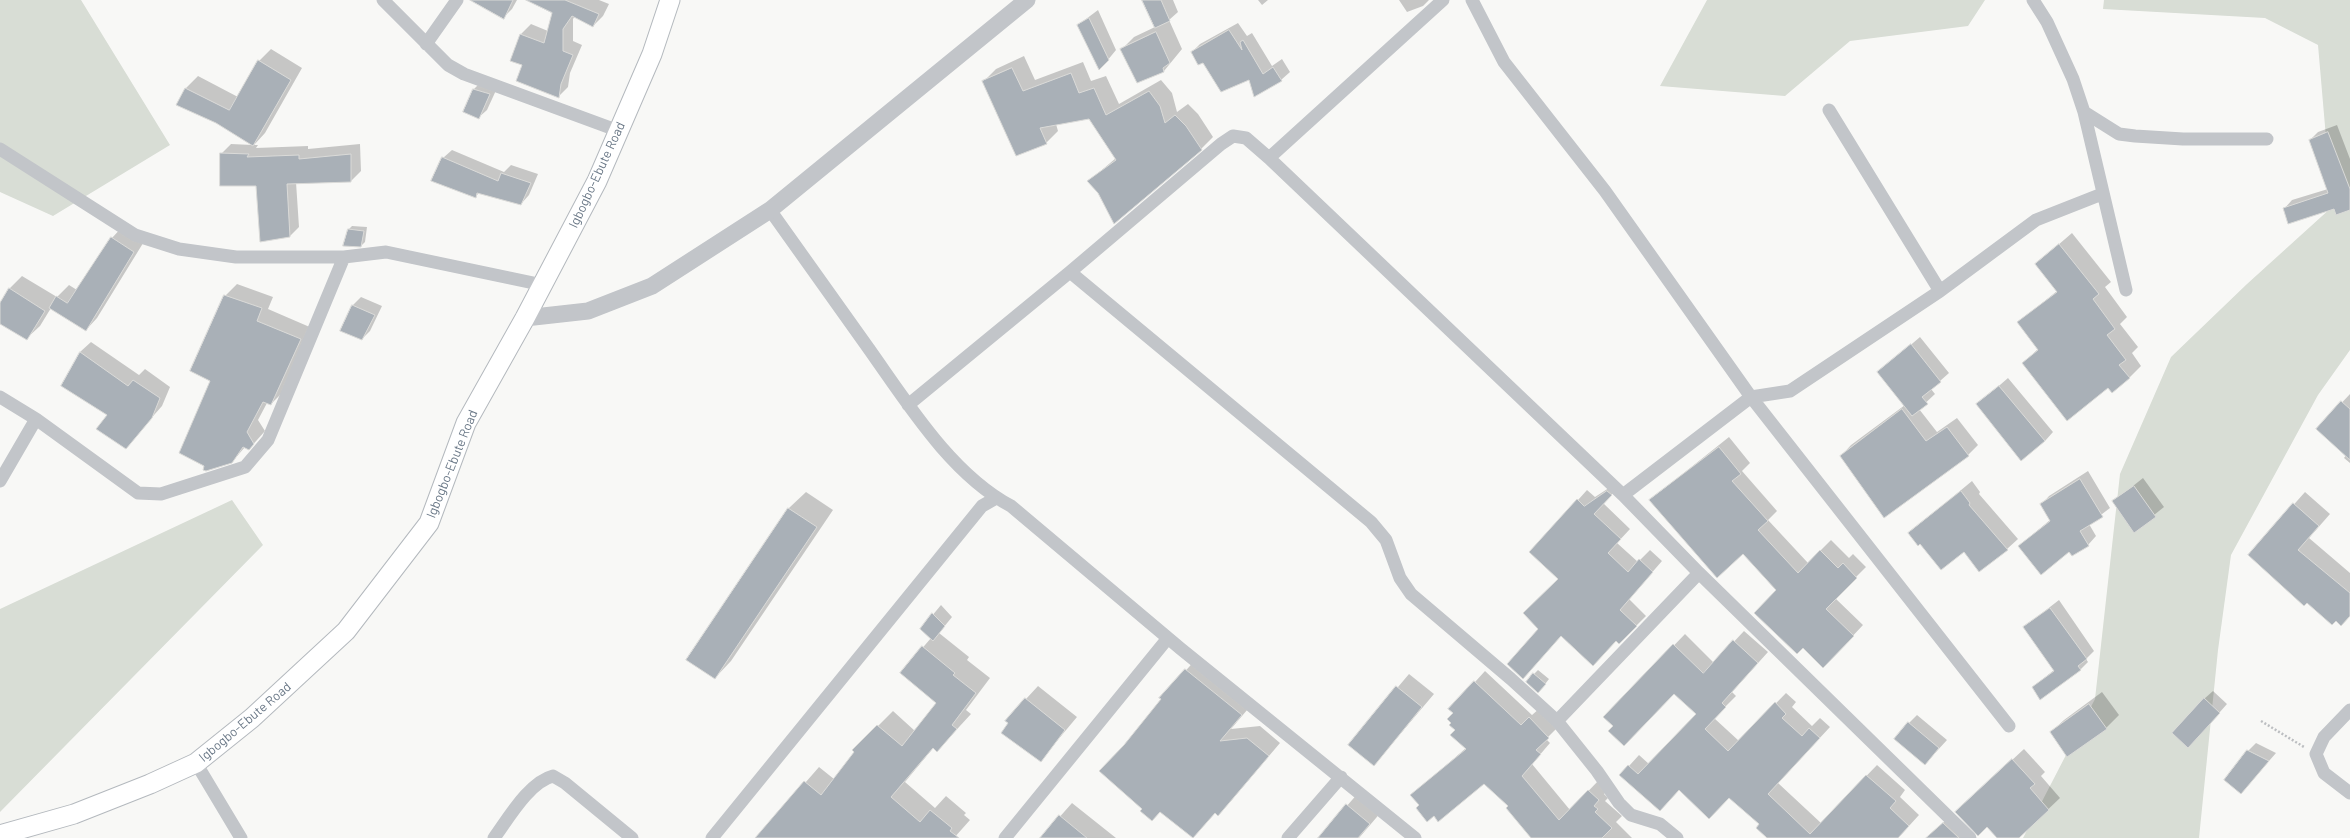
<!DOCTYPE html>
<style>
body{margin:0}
canvas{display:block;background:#f8f8f6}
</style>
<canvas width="2350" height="838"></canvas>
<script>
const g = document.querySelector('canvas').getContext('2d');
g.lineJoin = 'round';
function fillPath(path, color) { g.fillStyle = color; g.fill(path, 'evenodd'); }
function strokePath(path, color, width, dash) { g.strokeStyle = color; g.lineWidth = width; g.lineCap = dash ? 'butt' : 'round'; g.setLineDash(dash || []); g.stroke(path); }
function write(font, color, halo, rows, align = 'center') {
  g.font = font + ' Barlow,sans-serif'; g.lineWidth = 4; g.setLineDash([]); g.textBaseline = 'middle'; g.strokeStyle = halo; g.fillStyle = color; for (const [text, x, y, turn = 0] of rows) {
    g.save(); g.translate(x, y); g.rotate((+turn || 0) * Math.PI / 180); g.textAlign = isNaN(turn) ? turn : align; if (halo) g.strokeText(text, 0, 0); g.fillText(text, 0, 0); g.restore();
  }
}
fillPath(new Path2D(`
 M0 0H81L170 145 53 216 0 192Z
 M1707 0H1985L1968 26 1850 41 1785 96 1660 86Z
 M2104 0H2350V350L2318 395 2231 555 2218 650 2199 838H2023L2095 699 2120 474 2171 357 2247 284 2332 207 2318 45 2265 18 2103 9Z
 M232 500 263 545 0 812V609Z`), '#d8ddd5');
fillPath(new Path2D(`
 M481 0H517L512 9 504 17Z
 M528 0H599L609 4 603 16 593 26 575 16 573 19V41L582 45 570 73 568 87 558 97 523 64 511 60 521 34 531 24 548 31 553 12Z
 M1143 0H1173L1178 12 1169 20 1182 49 1164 71 1121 50 1134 37 1155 27Z
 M1258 0H1268L1262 5Z
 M1399 0H1429L1423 6 1407 12Z
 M1098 10 1116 50 1107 61 1078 25Z
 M1238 23 1247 36 1252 33 1272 66 1282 59 1290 72 1281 80 1254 95 1250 78 1203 62 1192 52 1200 44Z
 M271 49 302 68 265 133 254 145H258L256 148 308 146V149L360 144 361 171 351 181 296 182 299 227 289 237 257 185 221 154 231 144 253 145 217 122 178 104 186 88 198 76 238 97 259 61Z
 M1024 56 1035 80 1083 62 1091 81 1106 76 1119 104 1161 80 1172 93 1177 112 1188 104 1198 114 1213 137 1201 149 1099 193 1089 181 1116 158 1090 118 1056 124 1058 131 1046 143 984 81 996 69Z
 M482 81 498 86 487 110 478 118 474 89Z
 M2337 125 2350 159V209H2284L2292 200 2328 189 2310 140 2318 132Z
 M452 150 504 172 511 165 538 174 529 195 521 204 480 192 475 197 443 158Z
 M123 226 145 240 97 318 86 330 51 308 40 326 27 338 0 323V305L10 288 22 276 57 297 69 285 77 290 112 238Z
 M352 226 367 227 365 242 361 246 348 230Z
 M2072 233 2111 282 2105 287 2127 317 2120 324 2138 347 2132 353 2141 366 2129 378 2108 387 2023 363 2038 349 2018 323 2057 291 2036 264Z
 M237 284 273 297 268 309 312 328 282 393 271 404 267 403 258 420 265 431 249 449 245 447 232 462 212 381 225 296Z
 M361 297 382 306 370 331 362 339 341 330 353 305Z
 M1920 337 1949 373 1931 389 1935 394 1919 409 1937 432 1957 418 1978 445 1968 455 1841 456 1851 445 1905 405 1879 372Z
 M91 342 139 375 145 369 170 387 162 406 125 448 80 352Z
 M2008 378 2053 432 2045 441 1978 404Z
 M2350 394V463L2344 458 2346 455 2317 429Z
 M1729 437 1750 463 1742 471 1777 511 1768 520 1808 563 1831 540 1849 558 1853 554 1866 567 1835 598 1863 625 1834 656 1743 553 1650 500Z
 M2088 471 2110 508 2089 524 2096 536 2088 545 2070 551 2019 546 2050 520 2041 505 2049 496Z
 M2143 478 2164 507 2134 531 2113 502Z
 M1972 481 1980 492 1979 494 2018 539 2007 549 1964 551 1909 533Z
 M1618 482 1621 485 1603 503 1630 529 1617 543 1638 562 1650 550 1662 561 1629 599 1646 616 1619 643 1616 640 1561 635 1540 629 1559 579 1578 500 1587 490 1595 497Z
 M806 492 833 510 731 661 715 678 687 660 789 508Z
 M2305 492 2330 514 2309 538 2350 573V615L2336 620 2307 601 2249 555Z
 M2059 600 2094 651 2086 659 2088 662 2080 670 2033 687 2054 670 2024 627Z
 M941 605 952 617 939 633 969 657 967 660 990 678 966 710 971 714 937 751 934 747 905 782 935 808 946 796 966 813 964 815 970 820 954 838H757L819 767 834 779 856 752 854 750 893 711 915 731 937 703 901 673 931 638 921 629Z
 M1744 631 1768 652 1732 692 1736 696 1714 718 1739 741 1786 693 1796 702 1792 707 1812 726 1820 718 1830 727 1778 783 1821 823 1877 765 1905 790 1900 797 1919 815 1898 838H1769L1761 824 1729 797 1680 789 1660 810 1629 766 1639 755 1649 764 1697 714 1674 693 1614 726 1605 717 1685 634 1714 663Z
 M1198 657 1253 703 1231 729 1260 726 1280 743 1230 802 1218 814 1216 812 1193 837 1160 811 1143 809 1124 745 1162 699 1161 698Z
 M1538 670 1549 679 1542 688 1534 674Z
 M1485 671 1532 715 1540 708 1558 727 1546 739 1550 743 1532 764 1570 810 1599 780 1609 789 1604 794 1608 798 1605 801 1622 816 1616 822 1632 838H1533L1509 806 1484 783 1434 815 1420 805 1412 795 1466 748 1456 730 1454 713 1475 682Z
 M1409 674 1434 694 1374 765 1349 745Z
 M1038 686 1077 717 1041 760 1026 699Z
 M2213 691 2227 704 2197 738 2204 699Z
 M2102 692 2119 715 2106 728 2051 732 2064 720Z
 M1917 715 1947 740 1925 764 1909 723Z
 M2256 743 2276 753 2249 784 2248 751Z
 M2024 749 2045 772 2041 776 2060 798 2018 838H1998L1987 826 1956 812Z
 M1359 792 1382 811 1359 838H1319Z
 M1072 803 1116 838H1041Z
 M1952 815 1964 838H1932L1929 835Z`), '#0003');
const building = new Path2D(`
 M470 0H513L504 19Z
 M526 0H565L599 14 593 27 572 16 563 29V51L573 55 561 84 559 98 516 81 522 65 510 61 520 34 544 43 552 13Z
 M1142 0H1161L1170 21 1155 28Z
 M1089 18 1109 60 1099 70 1077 25Z
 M1229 30 1242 50 1240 42 1243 40 1263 74 1273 67 1282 81 1254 97 1249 80 1221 92 1203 63 1198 65 1191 52Z
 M1156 32 1170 63 1163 68 1164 72 1137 83 1120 49Z
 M258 60 291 80 253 146 216 123 176 105 185 88 229 110Z
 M1012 68 1023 91 1071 73 1079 93 1094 88 1106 115 1149 91 1160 106 1165 123 1175 115 1186 126 1202 150 1114 224 1098 193 1087 181 1116 160 1089 119 1040 128 1047 144 1016 156 982 81Z
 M473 89 490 94 479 119 463 112Z
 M2328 132 2350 189V210L2336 215 2334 209 2288 224 2283 208 2328 193 2309 140Z
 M220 153 249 154 247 157 299 155V159L351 154V182L287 184 290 237 260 242 256 186H220Z
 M442 157 498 181 501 173 531 183 521 205 477 193 476 198 431 181Z
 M348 229 364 231 361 247 343 246Z
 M111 237 134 252 86 331 49 308 56 296 67 303Z
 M2059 244 2099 294 2093 299 2115 329 2107 335 2126 360 2119 365 2130 378 2112 393 2108 388 2067 421 2022 363 2038 350 2017 322 2057 292 2035 264Z
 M9 288 45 311 27 340 0 324V303Z
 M224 295 262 308 257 321 301 339 271 405 263 402 247 432 254 444 249 450 243 447 232 463 206 471 203 470 204 466 179 453 210 381 190 371Z
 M352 305 375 315 362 340 340 331Z
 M1911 344 1941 382 1922 397 1928 404 1912 416 1877 372Z
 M80 352 128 386 133 380 160 398 152 418 126 449 96 429 107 415 61 386Z
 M1999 386 2045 441 2021 461 1976 404Z
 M2341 401 2350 409V460L2316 429Z
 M1902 409 1926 441 1947 427 1969 456 1884 518 1840 456Z
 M1719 447 1741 474 1732 481 1768 521 1758 530 1798 573 1820 550 1838 568 1843 563 1857 578 1826 609 1854 636 1823 668 1803 648 1797 654 1754 613 1776 590 1743 554 1717 578 1649 500Z
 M2080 479 2103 517 2080 531 2089 546 2072 556 2069 552 2041 575 2018 546 2050 521 2040 504Z
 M2134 486 2156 517 2134 533 2112 501Z
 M1607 491 1612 495 1594 514 1621 539 1608 553 1628 572 1639 559 1653 572 1620 610 1637 626 1619 644 1616 641 1593 666 1561 636 1523 679 1507 664 1538 629 1523 613 1558 579 1529 552 1577 499 1584 506Z
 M1961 491 1970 503 1969 505 2008 550 1979 572 1964 552 1941 570 1920 544 1918 546 1908 533Z
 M2293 503 2319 526 2298 550 2350 593V616L2341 626 2336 621 2332 625 2307 603 2304 606 2248 555Z
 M788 508 817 527 715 679 686 660Z
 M2050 608 2087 659 2078 666 2081 670 2040 700 2032 687 2054 671 2023 627Z
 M932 613 945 626 933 641 920 629Z
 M1733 640 1758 663 1722 703 1726 707 1705 729 1728 751 1775 702 1786 714 1782 718 1802 736 1809 728 1820 738 1768 794 1810 834 1866 775 1896 801 1890 808 1909 826 1898 838H1767L1756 828 1759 824 1729 798 1709 819 1679 790 1660 811 1619 775 1628 765 1638 774 1696 714 1674 694 1624 746 1608 731 1613 726 1603 717 1673 644 1703 673Z
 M922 646 955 673 953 675 976 693 952 725 957 729 937 752 933 748 891 797 920 822 930 810 952 828 950 831 959 838H755L804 781 821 795 854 752 852 750 877 725 902 746 936 703 900 673Z
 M1185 669 1242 715 1220 741 1247 738 1269 756 1218 816 1215 813 1193 838 1160 812 1152 821 1140 811 1142 809 1099 771 1124 745 1161 699 1159 698Z
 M1533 673 1546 684 1538 693 1526 682Z
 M1474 681 1521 725 1529 717 1549 738 1536 750 1541 754 1522 776 1559 820 1588 790 1599 800 1594 806 1598 809 1595 812 1612 828 1602 838H1531L1506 808 1508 806 1484 784 1438 822 1434 816 1427 822 1416 808 1419 805 1410 795 1466 749 1450 735 1455 730 1449 725 1451 723 1447 719 1453 713 1448 709Z
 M1396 686 1422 707 1374 766 1348 745Z
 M1025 698 1065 730 1041 762 1001 733 1008 723 1005 721Z
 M2204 698 2220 713 2188 748 2172 733Z
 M2089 704 2107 729 2067 757 2050 732Z
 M1908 722 1939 748 1925 765 1894 739Z
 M2247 750 2269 761 2241 794 2224 780Z
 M2012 759 2035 784 2030 788 2049 810 2019 838H1997L1987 827 1978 836 1955 812Z
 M1346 804 1370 824 1358 838H1318Z
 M1059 815 1087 838H1040Z
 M1943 823 1959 838H1926Z`);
fillPath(building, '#a9b0b7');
strokePath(building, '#dadad8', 1);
const secondary = new Path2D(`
 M0 835 74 814 150 784 196 763 252 718 346 631 429 523 466 423 525 318 597 181 652 54 670 0`);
strokePath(secondary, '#b4b9be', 21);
strokePath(new Path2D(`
 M2261 721 2304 747`), '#bcbec1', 2.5, [2, 2]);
strokePath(new Path2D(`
 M383 0 448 65 464 74 619 131
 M1472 0 1504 62 1605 191 1751 397 2009 726
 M2033 0 2047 22 2073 79 2084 112 2126 290
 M426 44 457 0
 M1829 110 1940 291
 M2084 112 2119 134 2135 136 2183 139H2267
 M0 149 135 235 179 249 236 257H344L386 252 543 285
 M1269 158 1443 0
 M770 210C803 257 836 303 869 349 908 404 951 474 1011 506L1181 649 1415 838
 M1070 272 1371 522 1386 540 1400 578 1411 594 1511 679 1557 721 1597 771 1619 803 1631 815 1660 824 1677 838
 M0 397 36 419 138 493 161 494 245 467 268 440 344 257
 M908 405 1070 272 1221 144 1233 136 1246 138 1269 158 1623 495 1699 573 1970 838
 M0 481 36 419
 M1623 495 1751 397 1790 391 1940 291 2036 220 2102 194
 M2350 710 2324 737 2316 754 2324 773 2350 793
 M1557 721 1699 573
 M196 763 241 838
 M494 838C508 819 529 782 553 776L565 783 632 838
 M712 838 982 506 996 498
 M1005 838 1168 638
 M1288 838 1341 777`), '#c2c5c9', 13);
strokePath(new Path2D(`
 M525 318 588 311 652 286 770 210 1027 0`), '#c2c5c9', 17);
strokePath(secondary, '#fff', 19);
write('13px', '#697786', '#fff', [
 ["Igbogbo-Ebute Road",597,175,-65],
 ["Igbogbo-Ebute Road",452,464,-68],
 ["Igbogbo-Ebute Road",245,722,-40]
]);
</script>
